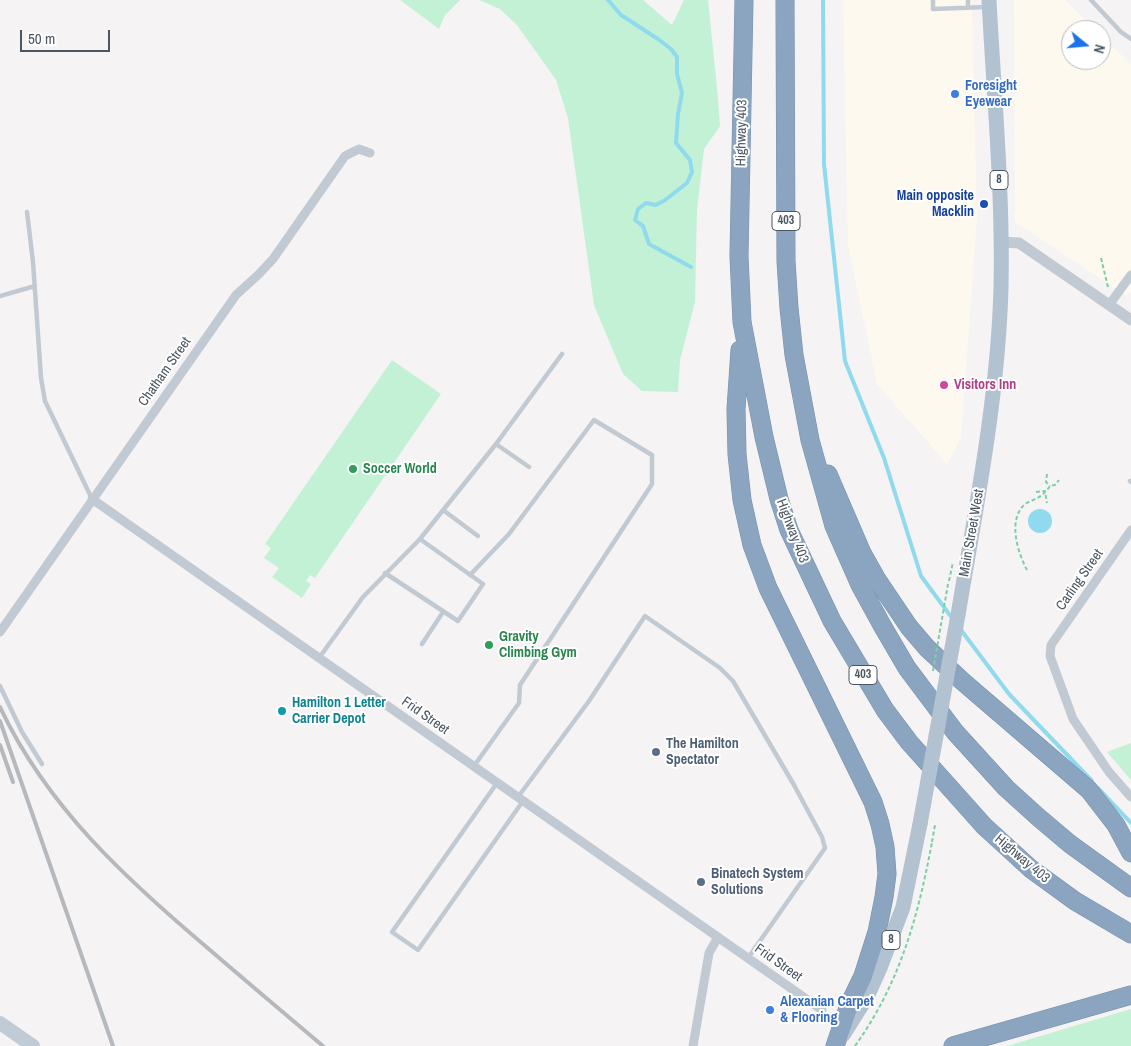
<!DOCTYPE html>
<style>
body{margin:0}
#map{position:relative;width:1131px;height:1046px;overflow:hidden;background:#f5f3f3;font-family:"Archivo Narrow",sans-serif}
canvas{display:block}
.north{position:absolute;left:1061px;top:20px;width:50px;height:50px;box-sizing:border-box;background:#fff;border:1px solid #b7bbc0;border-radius:50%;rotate:107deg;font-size:14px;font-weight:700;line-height:20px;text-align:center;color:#4a5661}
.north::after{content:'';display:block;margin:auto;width:18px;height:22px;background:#1a73e8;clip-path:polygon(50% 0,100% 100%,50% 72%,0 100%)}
.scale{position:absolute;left:20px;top:30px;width:90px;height:22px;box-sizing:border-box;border:2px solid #4a5661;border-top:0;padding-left:6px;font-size:15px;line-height:18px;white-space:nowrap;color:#4a5661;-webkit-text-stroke:4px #fff;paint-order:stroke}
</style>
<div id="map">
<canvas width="1131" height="1046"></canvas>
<div class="north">N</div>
<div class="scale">50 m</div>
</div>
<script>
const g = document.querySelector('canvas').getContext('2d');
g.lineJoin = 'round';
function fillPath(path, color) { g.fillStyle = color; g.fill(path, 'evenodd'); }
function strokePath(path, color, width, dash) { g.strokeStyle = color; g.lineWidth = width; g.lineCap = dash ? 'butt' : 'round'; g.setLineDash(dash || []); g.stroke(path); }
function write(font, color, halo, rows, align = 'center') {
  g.font = font + ' "Archivo Narrow",sans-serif'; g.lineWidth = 4; g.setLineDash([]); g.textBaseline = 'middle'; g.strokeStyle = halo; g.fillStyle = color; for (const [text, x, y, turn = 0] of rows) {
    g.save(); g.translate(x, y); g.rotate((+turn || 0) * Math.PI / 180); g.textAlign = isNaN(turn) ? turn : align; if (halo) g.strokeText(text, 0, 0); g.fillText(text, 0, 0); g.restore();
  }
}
fillPath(new Path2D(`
 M843 0H972L977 218 961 437 947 464 877 384 848 245Z
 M1014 0H1065L1096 30H1071V60H1101V35L1131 64V291L1127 296 1015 222Z`), '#fdf9ef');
fillPath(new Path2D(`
 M400 0H460L445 15 439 29Z
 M479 0H643L672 25 684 0H708L718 98 720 126 704 149 697 210 695 302 680 360 678 392 642 391 623 374 594 305 568 118 556 80 517 25 500 9Z
 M392 360 441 394 315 578 310 575 306 581 311 584 302 598 272 577 279 568 264 558 271 548 265 544Z
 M1131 743V780L1107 752Z
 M1131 1009V1046H1007Z`), '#c3f1d5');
fillPath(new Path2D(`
 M1028 521a12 12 0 1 1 24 0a12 12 0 1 1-24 0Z`), '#90daee');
strokePath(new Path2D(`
 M608 0 621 15 658 39 671 49 677 57V74L682 93 678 114 676 143 690 160 692 172 687 183 665 200 656 205 646 203 638 209 635 220 643 226 649 244 691 267
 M823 0 824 164 845 361 884 458 921 576 952 618
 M961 630 1009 694 1092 781
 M1098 788 1131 823`), '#90daee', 4);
const motorway = new Path2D(`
 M744 0 739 256 742 322 764 437 779 499 789 530 832 621 885 710 909 742 984 826 1031 869 1075 901 1131 934
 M785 0 786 261 789 308 794 355 810 440 834 526 860 585 883 627 907 668 955 732 1006 788 1038 817 1070 844 1131 888
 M740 350 736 409 737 454 742 500 752 545 768 588 873 802 880 824 885 847 887 874 884 897 877 932 863 976 849 1005 835 1046
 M828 474 862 553 876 578 909 627 927 648 961 680 1089 790 1116 825 1131 853
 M953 1046 1131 995`);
strokePath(motorway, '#7690ad', 19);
strokePath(new Path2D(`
 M1101 258 1108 287
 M1047 474 1046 482 1050 486
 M1036 492 1045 491 1047 503
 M1027 570C1018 553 1007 520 1025 504 1029 501 1035 500 1039 497 1043 495 1047 490 1050 486L1055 485 1059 480
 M949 581 953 562
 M855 1046C900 983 918 917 932 842`), '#7ad0a6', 2, [4, 2.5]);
strokePath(new Path2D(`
 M933 0V9L986 7
 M968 0V8
 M1091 0 1121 32 1131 39
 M27 212 33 262 41 378 45 401 92 499
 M0 296 35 286
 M496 444 529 467
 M1130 481 1131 482
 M443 510 478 536
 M385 573 458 621 483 584 420 539
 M470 575 509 534 594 420 652 455V484L520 685 519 703 474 766
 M422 644 443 612
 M319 658 363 597 420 539 496 444 562 354
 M0 686 22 732 42 764
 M497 783 392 932 418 950 523 801
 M518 797 589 701 645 616 720 668 733 681 794 785 822 837 825 848 748 958`), '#c1cad2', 4.5);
strokePath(new Path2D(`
 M1109 305 1131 275
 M92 499 822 1010
 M1131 530 1051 645 1050 656 1073 719 1109 772 1131 797
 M0 632 236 295 259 274 273 259 345 156 359 149 370 153
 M693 1046 709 953 718 937`), '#c1cad2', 9);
strokePath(new Path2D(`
 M1001 242 1019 243 1131 320`), '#c1cad2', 11);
strokePath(new Path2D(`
 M0 1023 33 1046`), '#c1cbd6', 14);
strokePath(new Path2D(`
 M958 615C976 507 998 398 1001 288 1003 192 994 96 989 0
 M843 1035 867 997 880 968 903 907 920 824`), '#b3c2d1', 15);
strokePath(motorway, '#8ba5c1', 18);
strokePath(new Path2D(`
 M0 707C47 807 127 880 210 950 247 982 285 1014 323 1046
 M0 721 113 1046
 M0 745 13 782`), '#b5b8bd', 4);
strokePath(new Path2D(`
 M933 671 948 584
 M932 842 935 825`), '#7ad0a6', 2, [4, 2.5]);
strokePath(new Path2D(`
 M920 824 958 615`), '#b3c2d1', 15);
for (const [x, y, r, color] of [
 [955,94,5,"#3f7fe0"],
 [984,204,5,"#1a4fb4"],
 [944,385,5,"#d1479c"],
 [353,469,5,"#2e9e5b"],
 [489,645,5,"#2e9e5b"],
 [282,711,5,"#0f9aa8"],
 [656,752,5,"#5c6f8a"],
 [701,882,5,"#5c6f8a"],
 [770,1010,5,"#3f7fe0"]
]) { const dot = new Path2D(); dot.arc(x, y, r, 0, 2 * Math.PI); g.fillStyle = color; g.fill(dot); strokePath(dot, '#fff', 2); }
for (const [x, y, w] of [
 [999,180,18],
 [786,221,28],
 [863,675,28],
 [891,940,18]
]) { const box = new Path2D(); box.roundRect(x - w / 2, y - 9.5, w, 19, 4); g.fillStyle = '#fff'; g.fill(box); strokePath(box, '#4a5661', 1); }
write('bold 12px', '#4a5661', null, [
 ["8",999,180],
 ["403",786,221],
 ["403",863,675],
 ["8",891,940]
]);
write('bold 14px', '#366cbe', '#fff', [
 ["Foresight",965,86],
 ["Eyewear",965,102],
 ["Alexanian Carpet",780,1002],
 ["& Flooring",780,1018]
], 'left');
write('14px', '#4a5661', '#fff', [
 ["Highway 403",742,133,-89],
 ["Chatham Street",165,372,-55],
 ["Highway 403",792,531,69],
 ["Main Street West",972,533,-80],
 ["Carling Street",1080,580,-55],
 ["Frid Street",425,716,35],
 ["Highway 403",1022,859,40],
 ["Frid Street",778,963,35]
]);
write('bold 14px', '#164399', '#fff', [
 ["Main opposite",974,196],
 ["Macklin",974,212]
], 'right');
write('bold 14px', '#b23c85', '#fff', [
 ["Visitors Inn",954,385]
], 'left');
write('bold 14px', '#27864d', '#fff', [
 ["Soccer World",363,469],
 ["Gravity",499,637],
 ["Climbing Gym",499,653]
], 'left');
write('bold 14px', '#0d838f', '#fff', [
 ["Hamilton 1 Letter",292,703],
 ["Carrier Depot",292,719]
], 'left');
write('bold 14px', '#4e5e75', '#fff', [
 ["The Hamilton",666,744],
 ["Spectator",666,760],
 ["Binatech System",711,874],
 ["Solutions",711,890]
], 'left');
</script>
